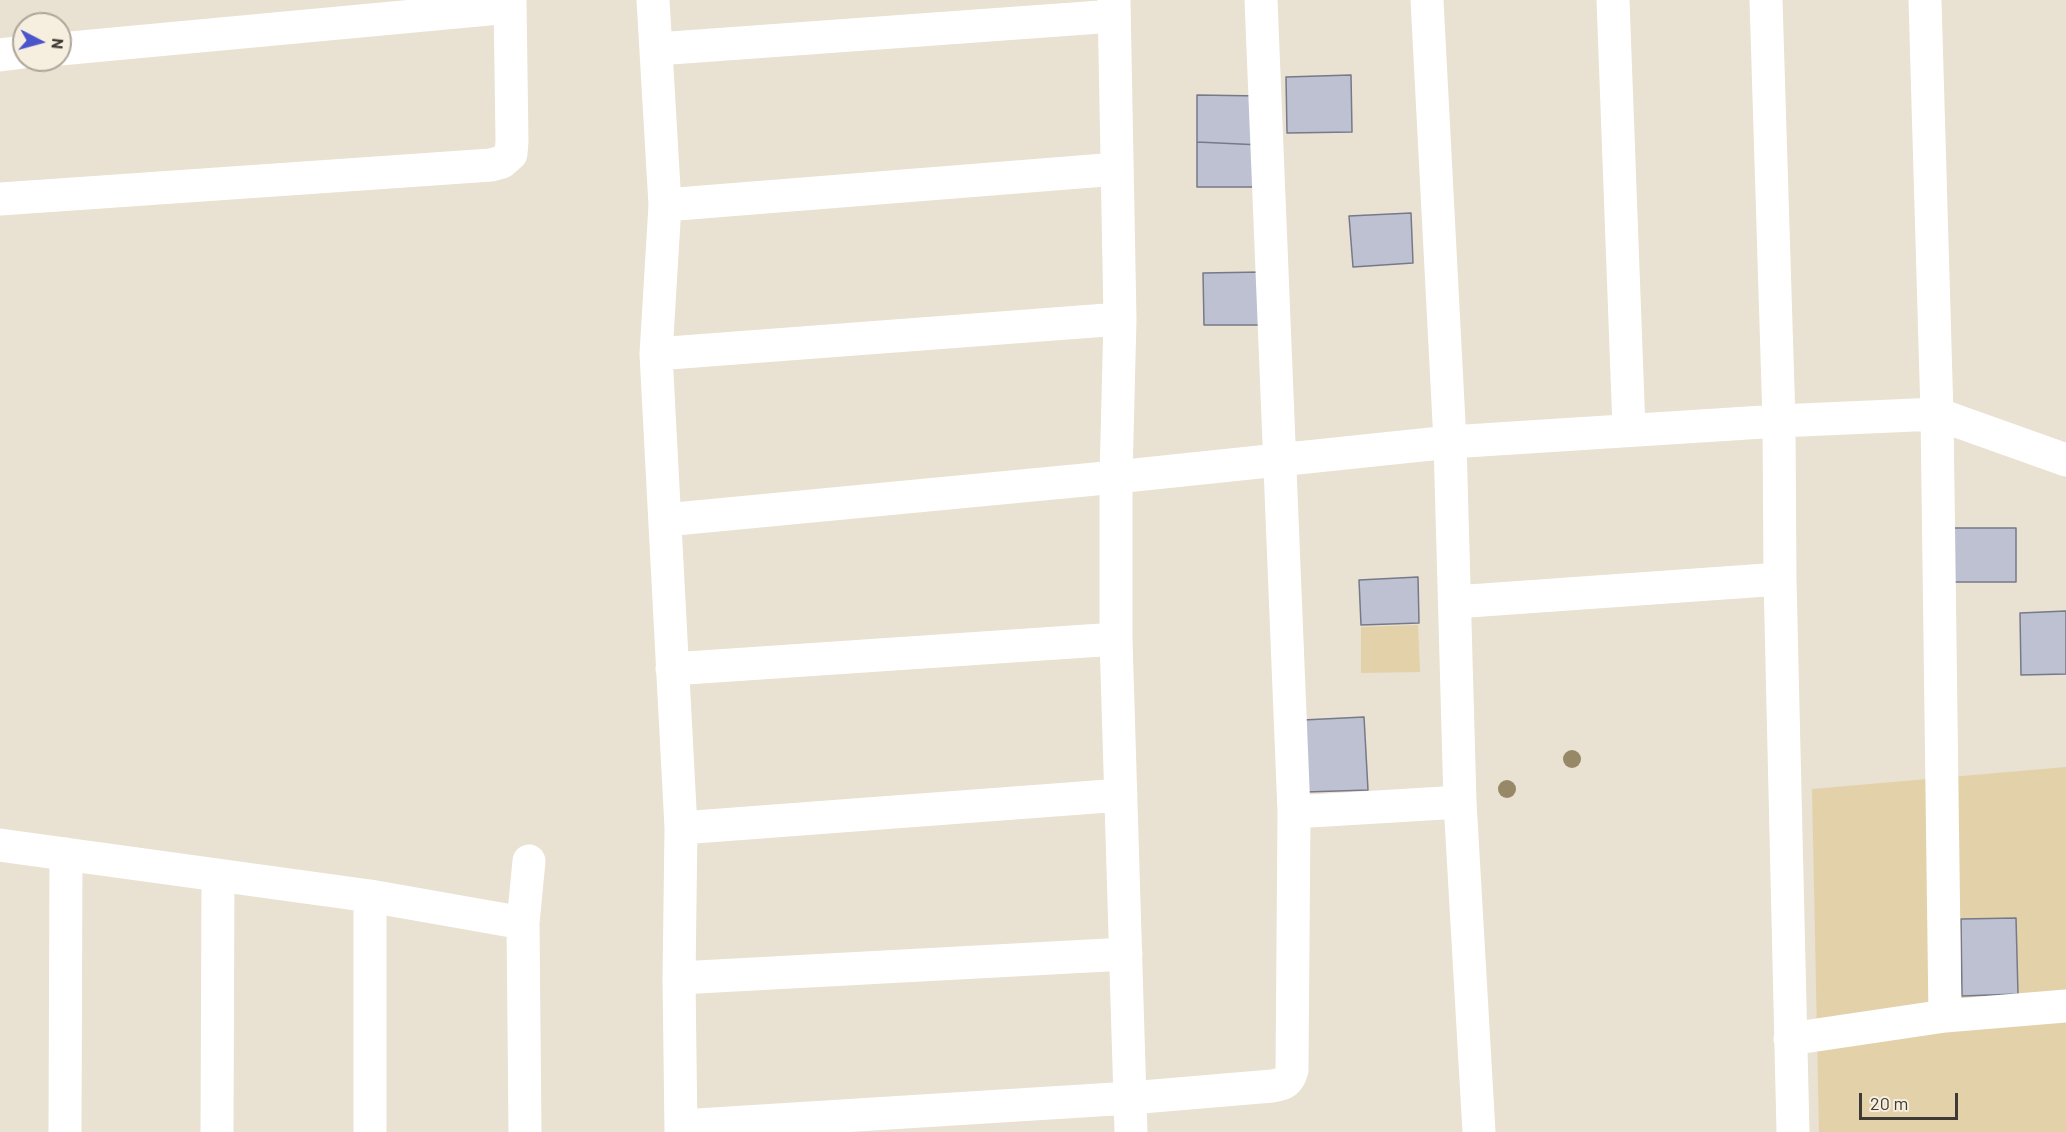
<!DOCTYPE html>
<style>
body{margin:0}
#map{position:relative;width:2066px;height:1132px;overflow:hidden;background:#e9e1d1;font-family:Barlow,sans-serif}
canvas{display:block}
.north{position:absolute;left:12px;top:12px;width:60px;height:60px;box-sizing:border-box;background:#f6eede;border:2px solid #aca69a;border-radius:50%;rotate:96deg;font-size:16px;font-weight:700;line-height:24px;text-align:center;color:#3e3b35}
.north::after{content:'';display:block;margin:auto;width:21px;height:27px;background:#4b55ca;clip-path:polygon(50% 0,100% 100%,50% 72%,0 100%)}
.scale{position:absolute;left:1859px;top:1093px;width:99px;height:27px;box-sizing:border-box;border:3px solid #3e3b35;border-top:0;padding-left:8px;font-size:18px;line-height:21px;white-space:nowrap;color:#3e3b35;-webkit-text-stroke:4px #f6eede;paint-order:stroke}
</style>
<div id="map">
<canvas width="2066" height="1132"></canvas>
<div class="north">N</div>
<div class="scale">20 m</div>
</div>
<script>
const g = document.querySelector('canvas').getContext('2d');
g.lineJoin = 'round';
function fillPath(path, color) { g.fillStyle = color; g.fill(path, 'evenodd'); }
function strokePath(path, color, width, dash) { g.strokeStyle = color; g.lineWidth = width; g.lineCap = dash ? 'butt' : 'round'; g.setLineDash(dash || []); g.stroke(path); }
fillPath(new Path2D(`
 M1418 625 1420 672 1361 673V627Z
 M2066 767V1132H1819L1812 789Z`), '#e3d1aa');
const building = new Path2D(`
 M1351 75 1352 132 1287 133 1286 77Z
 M1197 95 1261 96V145L1197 142Z
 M1197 142 1261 145V187H1197Z
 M1411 213 1413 263 1353 267 1349 216Z
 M1262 272 1261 325H1204L1203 273Z
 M1952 528H2016V582H1952Z
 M1418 577 1419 623 1361 625 1359 580Z
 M2066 611V674L2021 675 2020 613Z
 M1364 717 1368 790 1306 792 1303 720Z
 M2016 918 2018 994 1962 996 1961 919Z`);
fillPath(building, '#bdc1d1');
strokePath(building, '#767988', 1.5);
strokePath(new Path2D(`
 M653 0 665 205 656 354 681 828 679 978 681 1132
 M1114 0 1120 319 1116 477V639L1131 1132
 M1427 0 1450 442 1460 802 1479 1132
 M1613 0 1629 429
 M1766 0 1779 421 1780 579 1793 1132
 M1925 0 1937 414 1945 1016
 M60 49 510 7
 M657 49 1114 16
 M0 55 24 52
 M0 199 491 165 502 162 511 154 512 141 510 0
 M665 205 1117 169
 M656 354 1120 319
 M665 520 1116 477 1450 442 1779 421 1937 414 2066 460
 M1455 602 1780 579
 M672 669 1116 639
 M1294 812 1460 802
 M681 828 1121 795
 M0 845 370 896 523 923
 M370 896V1132
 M679 978 1126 954
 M1790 1039 1945 1016 2066 1006
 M681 1126 1130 1098 1272 1086C1284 1084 1289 1082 1292 1070L1294 812 1261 0
 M65 1132 66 854
 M217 1132 218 875
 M525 1132 523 923 529 861`), '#fff', 33);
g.fillStyle = '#978968';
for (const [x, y] of [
 [1572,759],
 [1507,789]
]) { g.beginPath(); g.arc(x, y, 9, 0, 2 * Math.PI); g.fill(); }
</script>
